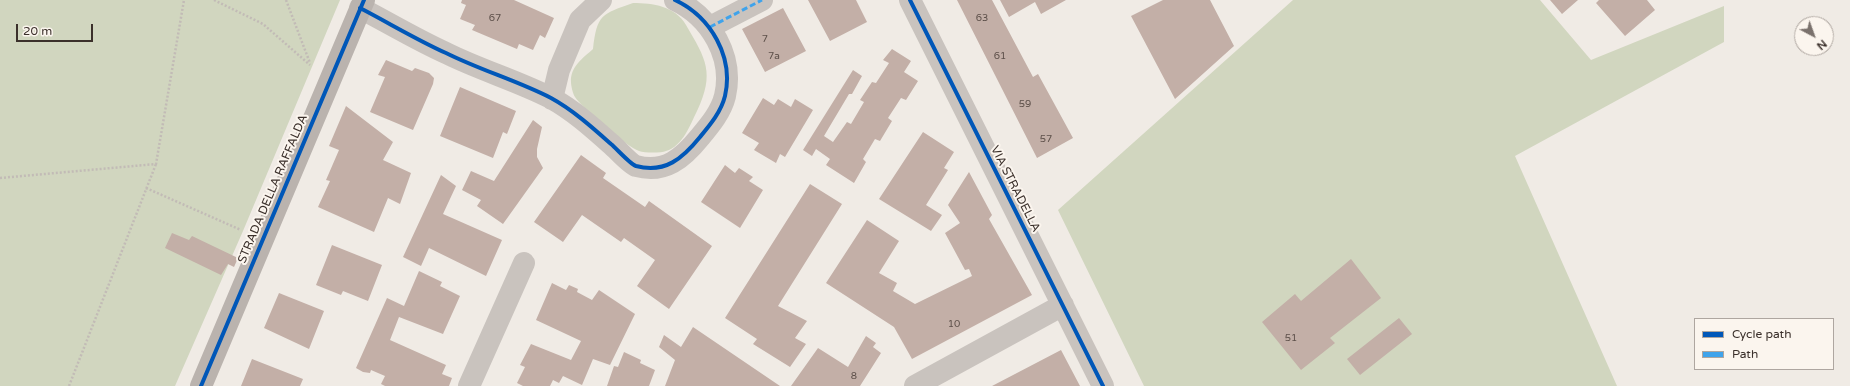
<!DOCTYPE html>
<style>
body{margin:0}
#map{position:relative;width:1850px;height:386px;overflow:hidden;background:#f0ebe5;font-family:"Varela Round",sans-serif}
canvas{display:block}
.legend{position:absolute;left:1694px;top:318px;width:140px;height:52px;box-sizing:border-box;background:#fbf5ee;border:1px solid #aea6a0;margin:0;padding:5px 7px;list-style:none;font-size:12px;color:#3b302b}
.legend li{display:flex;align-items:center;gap:8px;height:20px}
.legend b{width:20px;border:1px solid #aea6a0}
.north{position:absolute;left:1794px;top:16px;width:40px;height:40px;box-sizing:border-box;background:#fbf5ee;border:1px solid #aea6a0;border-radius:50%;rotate:139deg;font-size:11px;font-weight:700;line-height:16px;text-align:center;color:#3b302b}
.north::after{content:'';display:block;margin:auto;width:14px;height:18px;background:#7a716c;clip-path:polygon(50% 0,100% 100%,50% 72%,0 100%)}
.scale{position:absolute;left:16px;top:24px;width:77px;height:18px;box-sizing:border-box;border:2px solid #3b302b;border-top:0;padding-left:5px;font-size:12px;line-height:14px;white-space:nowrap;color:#3b302b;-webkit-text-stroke:3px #fbf5ee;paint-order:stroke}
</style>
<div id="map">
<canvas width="1850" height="386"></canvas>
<ul class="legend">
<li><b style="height:5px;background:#0057b8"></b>Cycle path</li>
<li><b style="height:5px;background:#3fa3eb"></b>Path</li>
</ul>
<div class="north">N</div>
<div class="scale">20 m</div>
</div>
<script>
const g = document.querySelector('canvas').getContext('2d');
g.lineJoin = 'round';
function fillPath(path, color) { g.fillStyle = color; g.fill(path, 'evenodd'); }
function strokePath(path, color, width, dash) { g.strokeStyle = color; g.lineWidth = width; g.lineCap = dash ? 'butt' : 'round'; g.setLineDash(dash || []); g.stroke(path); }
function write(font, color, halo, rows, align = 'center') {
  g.font = font + ' "Varela Round",sans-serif'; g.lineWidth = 4; g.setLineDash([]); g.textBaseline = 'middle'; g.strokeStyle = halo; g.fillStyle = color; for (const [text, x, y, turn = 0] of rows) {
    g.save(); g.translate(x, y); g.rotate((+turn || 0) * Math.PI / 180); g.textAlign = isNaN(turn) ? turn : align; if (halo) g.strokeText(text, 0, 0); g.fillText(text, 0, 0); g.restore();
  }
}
fillPath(new Path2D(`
 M0 0H340L243 231 175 386H0Z
 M1293 0H1540L1591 60 1724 6V42L1515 156 1617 386H1144L1058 210Z
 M633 3C653 3 675 6 686 25 706 59 715 73 697 111 690 125 683 146 666 151 661 153 645 153 639 151 627 147 582 108 575 97 573 94 571 86 571 82 570 67 583 58 593 49 597 14 602 14 633 3Z`), '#d1d6bf');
fillPath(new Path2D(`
 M462 0H514L554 18 545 38 540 35 533 50 519 44 517 49 472 30 475 25 460 19 466 5 461 3Z
 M808 0H856L867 22 830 41Z
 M957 0H992L1033 77 1038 74 1073 138 1037 158Z
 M1000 0H1066L1041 14 1035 2 1009 17Z
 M1163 0H1210L1234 46 1175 99 1131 16Z
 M1550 0H1578L1562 14Z
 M1599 0H1647L1655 10 1625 36 1596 3Z
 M783 8 806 51 765 72 742 29Z
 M892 49 911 61 904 72 918 81 906 100 901 98 888 118 892 121 880 141 875 139 863 159 866 162 854 183 826 165 830 159 816 149 812 156 803 150 853 70 862 76 852 94H849L824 136 833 142 847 122 851 124 864 102 860 100 872 82 876 83 889 63 883 60Z
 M386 60 412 71 415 68 429 73 434 78 433 84 413 130 370 112 385 77 378 75Z
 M460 87 516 111 507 134 503 132 493 158 440 136Z
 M763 98 774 105 778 99 791 107 795 99 813 110 785 157 780 154 776 163 754 150 759 143 742 133Z
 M346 106 393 142 383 160 411 173 400 204 388 198 374 232 318 207 330 181 326 180 339 150 329 146Z
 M533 120 542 127 537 149V157L543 168 503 224 477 206 481 200 462 190 471 171 494 181Z
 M923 132 954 152 944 168 948 170 926 205 942 215 931 231 879 199Z
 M581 155 606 173 603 178 645 207 649 201 712 246 669 309 637 286 655 260 624 238 621 242 582 215 563 242 534 222Z
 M725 165 735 173 739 168 753 177 749 181 763 190 740 228 701 202Z
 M969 172 992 215 989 219 1032 295 912 359 894 327 826 283 867 220 899 241 879 273 897 283 893 291 915 304 972 276 969 269 965 270 945 233 960 223 948 205Z
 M441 175 456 186 443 214 502 240 486 276 429 248 421 266 403 257Z
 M810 184 842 204 778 306 807 321 795 338 806 344 790 367 753 344 757 339 725 318Z
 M172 233 189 240 192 236 238 258 234 267 228 264 221 275 165 248Z
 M332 245 382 265 368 301 343 291 341 295 316 285Z
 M1351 259 1381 298 1330 338 1335 343 1301 370 1262 322 1295 294 1301 301Z
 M419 271 442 282 440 286 460 296 443 334 399 317 390 340 446 365 442 374 452 378 449 386H385L381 384 385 376 371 370 370 373 363 372 356 368 387 298 404 306Z
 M552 283 566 290 569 285 578 289 577 292 592 300 599 290 635 314 610 365 593 359 582 385 563 376 559 383 553 380 550 386H523L517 383 525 367 520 365 531 344 571 360 581 341 536 320Z
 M279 293 324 311 309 349 264 328Z
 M1399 318 1412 334 1360 375 1347 359Z
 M693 327 780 386H665L675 360 659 347 664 335 681 347Z
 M866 336 876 343 873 347 881 353 860 386H791L818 348 848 367Z
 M1061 350 1080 386H992Z
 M624 352 641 360 640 363 655 370 649 386H607L614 366 618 367Z
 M252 359 303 379 300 386H241Z`), '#c3afa7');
strokePath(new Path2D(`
 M214 0 263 24 310 65
 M286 0 310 63
 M0 178 156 164 184 0
 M146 188 241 230
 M69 386 156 164`), '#c2bbb6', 2.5, [2, 2]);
strokePath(new Path2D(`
 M910 0 1103 386
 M360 8C389 23 417 40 446 53 480 70 518 81 551 98 573 110 593 128 611 144 617 149 630 164 636 166 665 174 683 158 700 137 710 125 721 112 725 96 734 57 711 17 675 0
 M710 27 762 0
 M552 99 559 70 580 20 601 0
 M469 386 524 263
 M915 386 1063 305`), '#c9c3be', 22);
strokePath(new Path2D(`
 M201 386 364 0`), '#bab3ae', 22);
strokePath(new Path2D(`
 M710 27 762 0`), '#3fa3eb', 3, [6, 3]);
strokePath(new Path2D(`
 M910 0 1103 386
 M360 8C389 23 417 40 446 53 480 70 518 81 551 98 573 110 593 128 611 144 617 149 630 164 636 166 665 174 683 158 700 137 710 125 721 112 725 96 734 57 711 17 675 0
 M201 386 364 0`), '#0057b8', 4);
write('10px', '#5d504a', null, [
 ["67",495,18],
 ["63",982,18],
 ["7",765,39],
 ["7a",774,56],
 ["61",1000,56],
 ["59",1025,104],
 ["57",1046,139],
 ["10",954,324],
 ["51",1291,338],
 ["8",854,376]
]);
write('12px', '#3b302b', '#fbf5ee', [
 ["STRADA DELLA RAFFALDA",273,189,-67],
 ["VIA STRADELLA",1015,189,63]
]);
</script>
